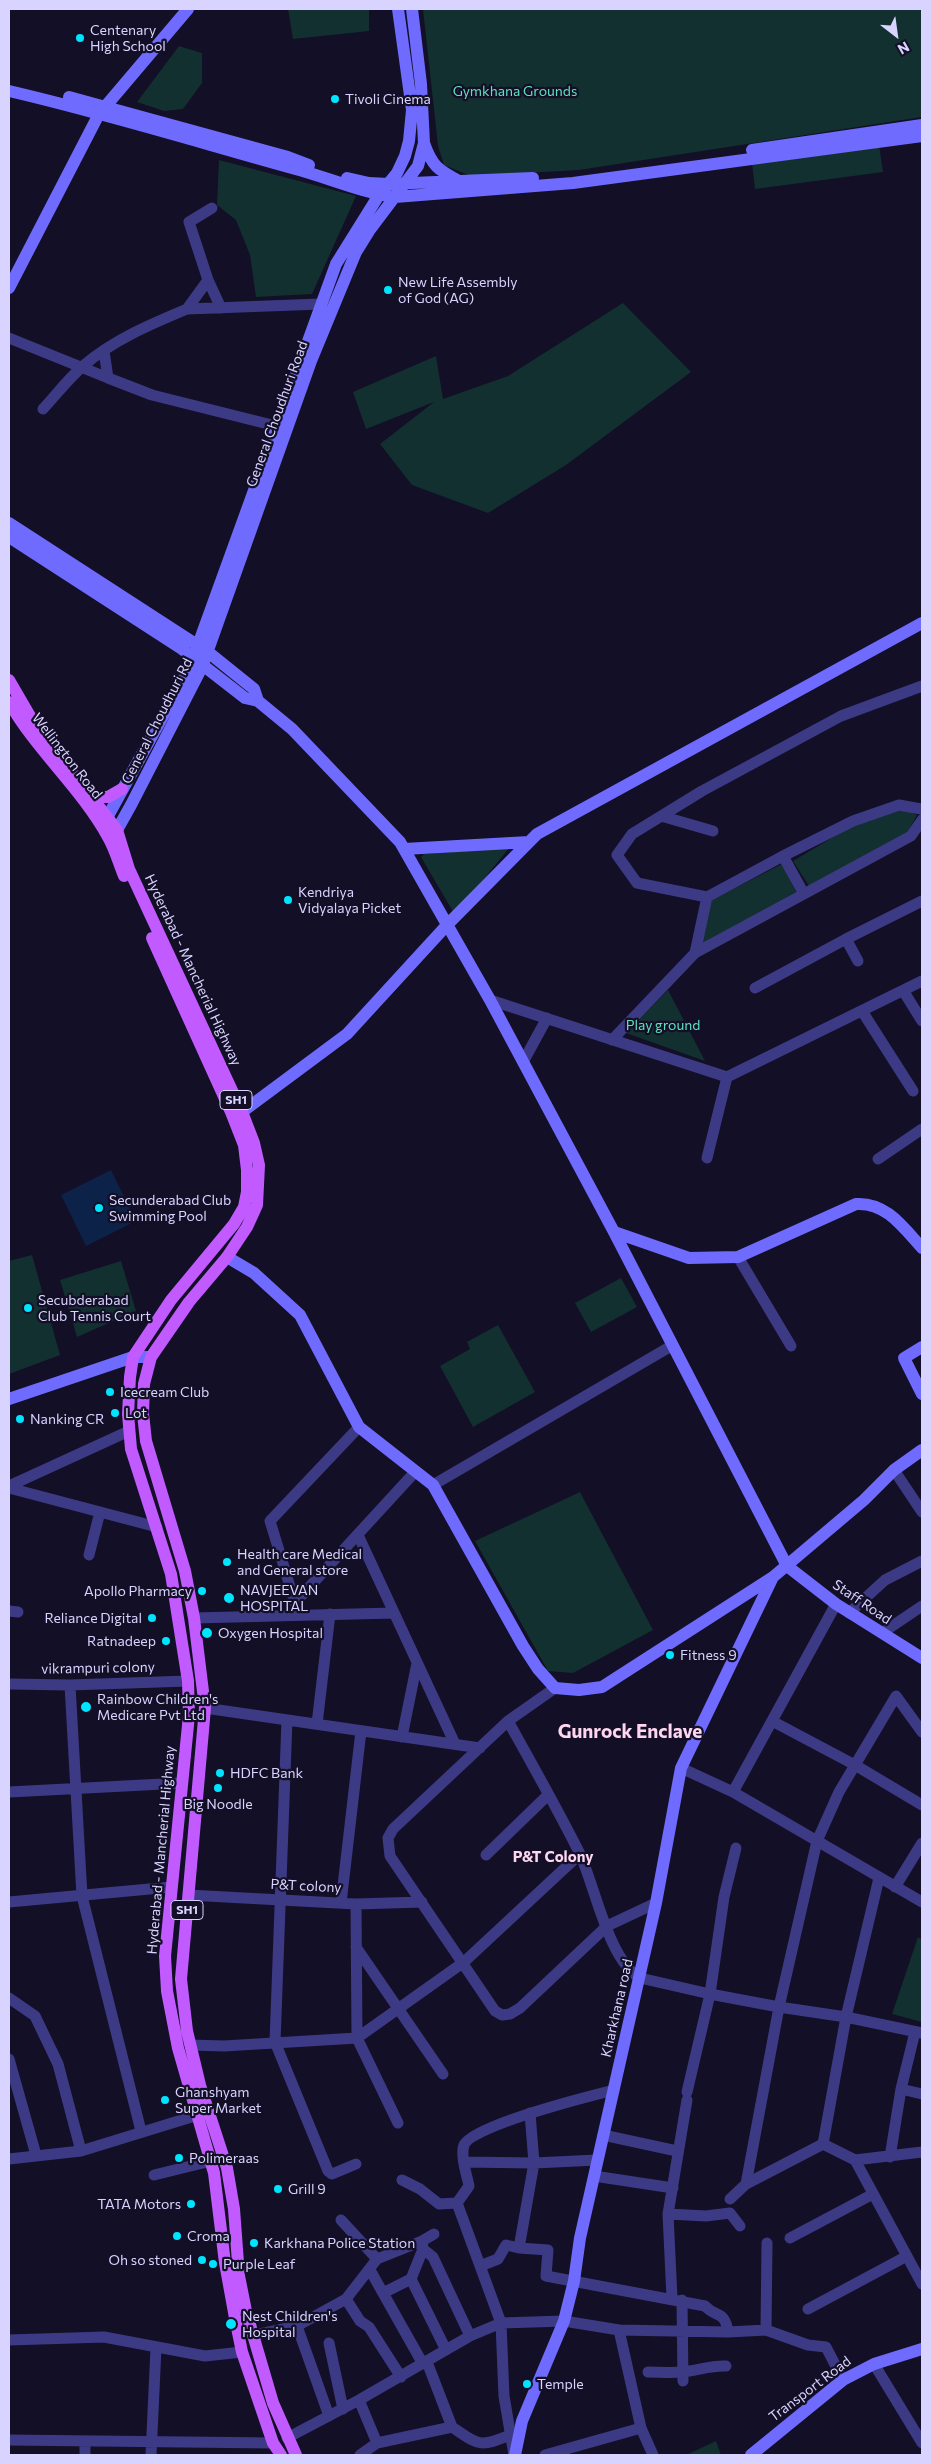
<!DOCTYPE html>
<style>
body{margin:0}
#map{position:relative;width:931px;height:2464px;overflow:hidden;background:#130f26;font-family:Commissioner,sans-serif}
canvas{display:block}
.frame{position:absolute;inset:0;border:10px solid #d9d4ff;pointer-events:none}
.north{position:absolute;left:871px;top:10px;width:50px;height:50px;-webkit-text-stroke:4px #130f26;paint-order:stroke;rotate:150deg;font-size:14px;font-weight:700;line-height:20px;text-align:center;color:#d9d4ff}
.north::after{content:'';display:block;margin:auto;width:18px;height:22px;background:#d9d4ff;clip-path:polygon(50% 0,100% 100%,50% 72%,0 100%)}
</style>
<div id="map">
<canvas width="931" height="2464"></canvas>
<div class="frame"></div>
<div class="north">N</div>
</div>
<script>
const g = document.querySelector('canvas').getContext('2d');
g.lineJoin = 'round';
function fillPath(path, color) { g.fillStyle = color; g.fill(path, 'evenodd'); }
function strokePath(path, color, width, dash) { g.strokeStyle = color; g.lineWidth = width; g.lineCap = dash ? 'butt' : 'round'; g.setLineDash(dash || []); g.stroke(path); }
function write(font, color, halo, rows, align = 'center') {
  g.font = font + ' Commissioner,sans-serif'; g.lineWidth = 4.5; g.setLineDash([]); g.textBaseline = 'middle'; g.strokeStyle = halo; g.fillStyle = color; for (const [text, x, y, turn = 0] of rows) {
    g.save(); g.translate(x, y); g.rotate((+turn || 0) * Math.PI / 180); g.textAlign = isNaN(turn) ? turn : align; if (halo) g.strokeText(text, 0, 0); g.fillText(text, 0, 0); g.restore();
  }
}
fillPath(new Path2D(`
 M288 9H369V31L293 39Z
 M423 9H922V117L579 170 471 176 444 165 438 146Z
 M179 46 202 53V83L183 109 164 111 137 102Z
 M879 145 883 172 755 189 752 163Z
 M219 160 356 196 312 294 256 297 250 255 236 220 217 205Z
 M623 303 691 372 566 465 488 513 412 485 380 444 434 402 366 429 353 392 436 356 443 399 508 376Z
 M903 809 917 815 908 832 809 886 793 861 852 826Z
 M509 848 455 915 421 857 424 854Z
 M782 864 796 892 700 945 712 900Z
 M668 990 705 1061 626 1033Z
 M32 1255 60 1355 9 1374V1261Z
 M121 1261 136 1311 77 1337 60 1280Z
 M621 1278 637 1307 591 1332 575 1303Z
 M498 1325 535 1392 473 1427 440 1366 470 1349 467 1342Z
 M580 1492 653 1630 573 1673 548 1671 475 1541Z
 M918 1937 922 1940V2022L892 2014Z
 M716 2441 721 2455H686Z`), '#12302f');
fillPath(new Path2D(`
 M111 1170 136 1221 86 1246 61 1195Z`), '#0c2248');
strokePath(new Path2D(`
 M212 208 189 222 208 280 187 309 321 304
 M208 280 221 308
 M9 338 108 378 104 351
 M108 378 152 395 276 426
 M43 409C56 395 68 379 83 366 113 340 151 324 187 309
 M661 816 713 831
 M783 856 853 821 899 805 921 809
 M707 897 637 883 617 855 632 834 702 791 841 716 922 686
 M846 939 922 901
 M695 953 707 897 783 856 804 894
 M755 988 846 939 858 961
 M904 992 922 1021
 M490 1000 727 1077 922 981
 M862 1011 913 1091
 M612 1040 695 953 911 836 922 820
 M523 1062 547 1018
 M707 1158 727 1077
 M878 1159 922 1129
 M738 1257 791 1346
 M894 1470 922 1512
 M433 1485 673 1345
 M9 1486 129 1431
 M9 1488 157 1527
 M358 1535 455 1744
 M89 1555 100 1512
 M295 1603 270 1521 359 1427
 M291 1607 415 1472
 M9 1611 18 1612
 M849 1613 885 1580 922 1561
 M194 1618 394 1613
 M882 1633 922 1606
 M9 1684 70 1685 188 1681
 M70 1685 82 1896 141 2131
 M555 1688 508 1721C532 1764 557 1808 579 1852 595 1885 608 1960 640 1978L710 1994 779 2007 846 2017 922 2033
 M205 1708 480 1748
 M287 1720 275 2042 328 2171 332 2174 356 2164
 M508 1721 393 1829 388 1838 390 1856 495 2011 502 2015 510 2014 520 2008 607 1926 656 1903
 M772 1721 855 1765 922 1805
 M317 1724 330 1614
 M402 1737 417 1663
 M681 1768 733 1792 922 1902
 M9 1792 182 1783
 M733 1792 836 1604
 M486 1855 548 1795
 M895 1887 922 1843
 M188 1895 356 1904 422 1902
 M9 1902 171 1887
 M341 1903 361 1731
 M356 1904 357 2038 398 2123
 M356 1947 443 2074
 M9 1998 35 2016 58 2064 81 2151
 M190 2045 224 2046 357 2038 464 1962 580 1854
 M9 2059 36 2155
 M901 2089 922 2094
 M687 2092 710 1994 724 1897 736 1848
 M603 2135 677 2151
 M823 2144 846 2017 879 1878
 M890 2157 901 2089 915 2032
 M9 2159 81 2151 198 2115
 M855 2160 922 2152
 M464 2162 534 2163 597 2160
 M154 2175 211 2161
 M594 2176 673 2188
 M402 2180 420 2189 439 2204 457 2203
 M746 2184 779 2007 817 1841 839 1792 896 1696 922 1732
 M730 2199 746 2184 823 2144 855 2160 922 2284
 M668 2214 706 2216 730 2213 740 2226
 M341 2220 377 2259
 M434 2234 422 2241 423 2249 433 2257 470 2336
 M790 2238 873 2194
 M519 2248 548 2250 546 2276 705 2306C716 2318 725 2310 728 2332
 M423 2249 411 2279 446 2350
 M480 2266 498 2259 506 2245 519 2248 534 2163 530 2113
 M370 2270 423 2364
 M383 2293 411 2279
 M672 2298 668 2214 687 2100
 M346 2299 360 2321 369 2327 401 2377
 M682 2300 683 2381
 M808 2309 907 2256
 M297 2326 329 2416
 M619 2330 728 2332 766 2330 808 2345 826 2347 843 2380
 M766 2330 767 2243
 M255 2335 297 2326 346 2299 377 2259 422 2241
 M9 2340 104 2337 205 2356 242 2352
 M329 2343 343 2409
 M874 2364 922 2443
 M648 2372C659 2372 671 2373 681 2372 697 2371 711 2365 726 2366
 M359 2400 377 2443
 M452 2427C479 2445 479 2448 510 2435
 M287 2438 359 2400 470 2336 501 2323 564 2321 619 2330 641 2428
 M9 2440 273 2443
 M85 2455V2441
 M151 2455 156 2348
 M360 2455 377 2443 452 2427 427 2362
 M514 2455 504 2396 501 2323 457 2203 469 2186C467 2175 460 2156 464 2145 471 2126 590 2096 614 2090
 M545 2455 641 2428 653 2455`), '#3d3a85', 11);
strokePath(new Path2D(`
 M9 91C104 113 198 142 292 168 327 177 359 192 395 197L573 183 922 136
 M69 97 288 157 309 165
 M424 143C432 166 438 170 459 181
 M752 150 922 125
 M347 178 369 183 388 184 533 178
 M9 288 99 114 188 9
 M9 523 208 652 254 689 258 701
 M9 537 182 649 245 698 258 701 292 729 400 842 490 1000 614 1232 787 1566 836 1604 922 1658
 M103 825 190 667 336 264 379 195 397 173 405 156 409 141 412 110 398 9
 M111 836 117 830 131 805 202 667 311 361 356 252 369 231 418 166 424 143 421 84 412 9
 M404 849 529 842
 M242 1112 347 1034 447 925 537 834 922 623
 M614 1232 689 1258 738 1257 856 1204C886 1202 903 1227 922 1248
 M227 1257 254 1273 300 1315 359 1427 433 1485 523 1646 538 1669 555 1688 579 1690 602 1687 773 1577 864 1500 894 1470 922 1450
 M922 1347 904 1358 922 1394
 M9 1399 133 1357H151
 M515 2455 522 2421 564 2321 574 2281 580 2238 656 1903 681 1768 773 1577
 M751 2455 843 2380 874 2364 922 2349`), '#6f6bff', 12);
strokePath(new Path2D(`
 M9 680 34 723 117 830 129 869 242 1112 254 1143 259 1165 257 1205 247 1227 227 1257 189 1302 151 1357 144 1384 143 1414 146 1441 185 1571 194 1618 205 1708 181 1979 187 2031 200 2085 227 2168 234 2209 239 2276 246 2311 273 2403 296 2455
 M9 702C37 751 81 788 108 837 115 849 119 864 124 876
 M94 797H108L122 789
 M152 938 231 1112 244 1145 247 1170V1192L244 1207 234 1224 171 1300 133 1357 130 1377 128 1414 131 1449 171 1574 188 1681 189 1715 165 1956 167 1991 178 2048 214 2173 225 2263 235 2318 242 2352 273 2443 281 2455`), '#c25bff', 12);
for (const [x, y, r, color] of [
 [80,38,5,"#00e5ff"],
 [335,99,5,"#00e5ff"],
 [388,290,5,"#00e5ff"],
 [288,900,5,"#00e5ff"],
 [99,1208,5,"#00e5ff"],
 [28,1308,5,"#00e5ff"],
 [110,1392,5,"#00e5ff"],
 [115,1413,5,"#00e5ff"],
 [20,1419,5,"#00e5ff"],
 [227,1562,5,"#00e5ff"],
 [202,1591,5,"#00e5ff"],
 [229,1598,6,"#00e5ff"],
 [152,1618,5,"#00e5ff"],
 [207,1633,6,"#00e5ff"],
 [166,1641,5,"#00e5ff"],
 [670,1655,5,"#00e5ff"],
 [86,1707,6,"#00e5ff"],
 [220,1773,5,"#00e5ff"],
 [218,1788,5,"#00e5ff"],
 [165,2100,5,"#00e5ff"],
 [179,2158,5,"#00e5ff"],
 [278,2189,5,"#00e5ff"],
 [191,2204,5,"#00e5ff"],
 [177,2236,5,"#00e5ff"],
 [254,2243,5,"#00e5ff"],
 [202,2260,5,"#00e5ff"],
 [213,2264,5,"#00e5ff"],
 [231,2324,6,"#00e5ff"],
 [527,2384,5,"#00e5ff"]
]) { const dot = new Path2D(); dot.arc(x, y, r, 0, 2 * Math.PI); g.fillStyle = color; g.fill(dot); strokePath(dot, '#130f26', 2); }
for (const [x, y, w] of [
 [236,1100,32],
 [187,1910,32]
]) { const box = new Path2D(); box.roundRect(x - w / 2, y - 9.5, w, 19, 4); g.fillStyle = '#130f26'; g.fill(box); strokePath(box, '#d9d4ff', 1); }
write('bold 12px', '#d9d4ff', null, [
 ["SH1",236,1100],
 ["SH1",187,1910]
]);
write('14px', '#d9d4ff', '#130f26', [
 ["Centenary",90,30],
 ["High School",90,46],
 ["Tivoli Cinema",345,99],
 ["New Life Assembly",398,282],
 ["of God (AG)",398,298],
 ["Kendriya",298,892],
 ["Vidyalaya Picket",298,908],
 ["Secunderabad Club",109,1200],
 ["Swimming Pool",109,1216],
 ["Secubderabad",38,1300],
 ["Club Tennis Court",38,1316],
 ["Icecream Club",120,1392],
 ["Lot",125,1413],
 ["Nanking CR",30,1419],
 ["Health care Medical",237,1554],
 ["and General store",237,1570],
 ["NAVJEEVAN",240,1590],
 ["HOSPITAL",240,1606],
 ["Apollo Pharmacy",192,1591,"right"],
 ["Reliance Digital",142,1618,"right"],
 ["Oxygen Hospital",218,1633],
 ["Ratnadeep",156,1641,"right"],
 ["Fitness 9",680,1655],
 ["Rainbow Children's",97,1699],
 ["Medicare Pvt Ltd",97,1715],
 ["HDFC Bank",230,1773],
 ["Big Noodle",218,1804,"center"],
 ["Ghanshyam",175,2092],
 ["Super Market",175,2108],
 ["Polimeraas",189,2158],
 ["Grill 9",288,2189],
 ["TATA Motors",181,2204,"right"],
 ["Croma",187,2236],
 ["Karkhana Police Station",264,2243],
 ["Oh so stoned",192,2260,"right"],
 ["Purple Leaf",223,2264],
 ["Nest Children's",242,2316],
 ["Hospital",242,2332],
 ["Temple",537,2384]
], 'left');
write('14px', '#5fe0c0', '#130f26', [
 ["Gymkhana Grounds",515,91],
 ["Play ground",663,1025]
]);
write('14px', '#d9d4ff', '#130f26', [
 ["General Choudhuri Road",277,414,-70],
 ["General Choudhuri Rd",157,721,-63],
 ["Wellington Road",67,756,52],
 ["Hyderabad - Mancherial Highway",193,970,65],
 ["Staff Road",862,1602,34],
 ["vikrampuri colony",98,1668,-1],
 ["Hyderabad - Mancherial Highway",161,1850,-85],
 ["P&T colony",306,1886,3],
 ["Kharkhana road",617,2008,-77],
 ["Transport Road",810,2389,-37]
]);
write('bold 15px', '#ffd6f0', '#130f26', [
 ["P&T Colony",553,1857]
]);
write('bold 19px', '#ffd6f0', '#130f26', [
 ["Gunrock Enclave",630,1732]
]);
</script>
